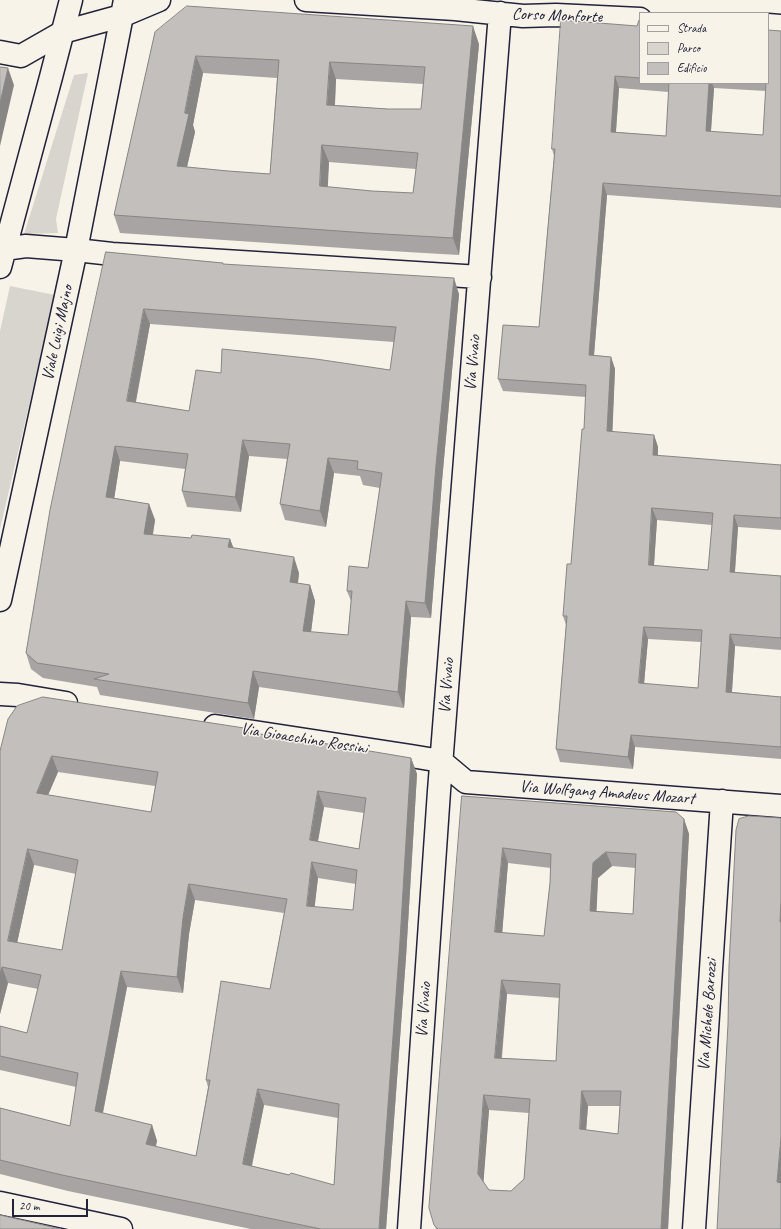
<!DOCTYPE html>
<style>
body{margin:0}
#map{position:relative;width:781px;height:1229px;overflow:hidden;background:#f7f3e8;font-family:Caveat,sans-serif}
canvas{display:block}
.legend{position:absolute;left:639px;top:12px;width:130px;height:72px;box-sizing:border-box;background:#f7f3e8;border:1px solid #a29fa3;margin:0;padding:5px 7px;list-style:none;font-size:12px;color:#22223b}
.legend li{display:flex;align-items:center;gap:8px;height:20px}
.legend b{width:20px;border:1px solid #a29fa3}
.scale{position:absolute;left:12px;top:1199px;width:76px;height:18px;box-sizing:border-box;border:2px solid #22223b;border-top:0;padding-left:5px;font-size:12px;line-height:14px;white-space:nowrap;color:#22223b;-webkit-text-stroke:3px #f7f3e8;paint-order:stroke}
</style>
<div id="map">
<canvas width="781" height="1229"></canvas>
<ul class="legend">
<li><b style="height:5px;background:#f7f3e8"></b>Strada</li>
<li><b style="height:11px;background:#d8d5cf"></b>Parco</li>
<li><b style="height:11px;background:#c2bfbd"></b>Edificio</li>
</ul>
<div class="scale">20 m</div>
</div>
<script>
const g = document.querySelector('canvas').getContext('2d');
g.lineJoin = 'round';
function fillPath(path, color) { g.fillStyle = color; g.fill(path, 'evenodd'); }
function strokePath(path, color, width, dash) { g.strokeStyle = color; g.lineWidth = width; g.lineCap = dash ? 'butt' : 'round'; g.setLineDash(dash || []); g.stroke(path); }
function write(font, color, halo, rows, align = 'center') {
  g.font = font + ' Caveat,sans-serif'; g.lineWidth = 3; g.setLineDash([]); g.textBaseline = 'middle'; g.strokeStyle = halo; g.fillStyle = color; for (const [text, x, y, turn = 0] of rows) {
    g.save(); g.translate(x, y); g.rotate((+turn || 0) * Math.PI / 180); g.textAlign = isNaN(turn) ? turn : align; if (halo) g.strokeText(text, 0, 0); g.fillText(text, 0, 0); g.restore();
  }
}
fillPath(new Path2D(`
 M88 73 56 219 58 233 24 234 74 75Z
 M10 286 55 295 0 529V331Z`), '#d8d5cf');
const minor = new Path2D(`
 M306 0 455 9 523 16 556 15 640 19
 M121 16 159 0
 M768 25 781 26
 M0 52 21 56 63 32
 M76 250 112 254 480 277
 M0 694 18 695 66 703
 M215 726 411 756 441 761
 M441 761 466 782 781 806
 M0 1203 121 1229
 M409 1229 439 791 500 13
 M694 1229 722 801`);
const major = new Path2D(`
 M63 32 121 16
 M4 249 26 246 76 250
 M0 267 51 77 71 0
 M0 600 76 250 125 0`);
strokePath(minor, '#22223b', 25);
strokePath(major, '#22223b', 25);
strokePath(minor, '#f7f3e8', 22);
strokePath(major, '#f7f3e8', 22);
fillPath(new Path2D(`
 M640 20V83H768L781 31V208L607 195 594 355 611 357 615 369 612 432 654 435 658 447V456L781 465V530L738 527 735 572 781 576V650L735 646 732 692 781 697V759L635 747 633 769 560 762 556 749 566 625 563 616 571 564 584 429 586 397 503 391 498 379 539 327 554 156 552 149 637 26ZM619 88 669 92 666 136 616 132ZM714 88 766 91 763 135 711 132ZM657 520 712 525 708 570 654 566ZM648 639 701 642 698 688 644 684Z
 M155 32 479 44 459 255 373 250 120 233 114 215ZM203 73 277 78 270 174 228 171 187 167 195 132 193 125ZM336 79 423 84 421 109H388L335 105ZM329 162 416 169 413 193 372 191 327 187Z
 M106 252 223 263V264L459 294 442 481 431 618 411 617 404 708 259 687 254 719 100 695 97 687 43 678 31 669 26 653ZM150 324 394 342 390 370 221 373 189 411 136 402ZM249 456 287 459 280 504 285 520 326 527 334 473 360 476 363 485 380 488 368 568 347 591 351 601 348 635 311 632 315 601 310 585 298 583 299 573 233 548 230 539 191 538 153 535 155 520 149 504 114 498 120 461 185 469 182 491 187 507 241 512Z
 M246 732 411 758 417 774 406 957 386 1229H251L68 1191 0 1174V1108L70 1126 76 1087 0 1070V1026L27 1033 38 989 8 983 0 1014V751ZM58 772 155 786 151 812 48 795ZM324 807 364 813 359 849 318 842ZM34 865 76 874 62 950 17 943ZM318 878 356 884 353 910 314 907ZM195 900 284 913 270 989 206 1080 208 1087 196 1156 156 1147 157 1141 152 1125 103 1113 127 987 183 993 189 934ZM264 1105 338 1118 334 1185 252 1166Z
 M462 796 684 819 689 834 668 1229H436L434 1225ZM508 863 551 868 550 883 544 936 502 933ZM612 866 636 868 633 914 596 911 598 878ZM507 994 560 998 556 1061 502 1058ZM588 1106H620L618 1134 586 1130ZM489 1110 529 1113 524 1179 511 1191 489 1190 483 1182Z`), '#a7a4a3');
fillPath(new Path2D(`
 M473 26 479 44 459 255 453 238Z
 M196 56 203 73 193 125 195 132 183 184 177 166 185 113Z
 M330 62 336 79 334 122 327 105Z
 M8 68 14 85 0 146V103Z
 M615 76 619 88 615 144 611 132Z
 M709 83H712L714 88 710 143 706 131Z
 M322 145 329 162 327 204 320 186Z
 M603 183 607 195 593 367 589 355Z
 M454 278 459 294 442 481 431 618 425 603 436 465Z
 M144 309 150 324 133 416 127 401Z
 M611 357 615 369 612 443 607 431Z
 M654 435 658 447 657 467 653 455Z
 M243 440 249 456 241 512 235 497Z
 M115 446 120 461 112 513 106 497Z
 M328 458 334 473 326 527 320 511Z
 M149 504 155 520 150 550 144 534Z
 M652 508 657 520 653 578 649 565Z
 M734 515 738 527 734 584 730 572Z
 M230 539 236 554 228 547Z
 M294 557 299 573 296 597 290 582Z
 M310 585 315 601 309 647 303 631Z
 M406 601 411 617 404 708 398 692Z
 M644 627 648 639 643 695 639 683Z
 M730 634 735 646 731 704 726 692Z
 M253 671 259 687 254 719 248 703Z
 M631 735 635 747 633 769 628 757Z
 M52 756 58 772 42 809 37 793Z
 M411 758 417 774 406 957 386 1229H379Z
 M318 791 324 807 315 856 310 840Z
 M684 819 689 834 668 1229H661Z
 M503 848 508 863 501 947 495 932Z
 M28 849 34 865 14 957 8 941Z
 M606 852 612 866 598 878 596 925 590 911 593 863Z
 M312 862 318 878 313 922 307 906Z
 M189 884 195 900 189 934 183 993 177 977 183 918Z
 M781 898V926L780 922Z
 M2 967 8 983 0 1014V974Z
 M121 971 127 987 100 1127 95 1111Z
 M502 980 507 994 500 1072 495 1058Z
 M258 1089 264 1105 249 1179 243 1164Z
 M582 1091 588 1106 585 1144 580 1129Z
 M484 1095 489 1110 483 1189 478 1174Z
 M152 1125 157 1141 151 1160 146 1144Z
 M781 1137V1194L777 1182Z`), '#888684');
const building = new Path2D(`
 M187 6 473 26 453 238 367 233 114 215 155 32ZM196 56 279 60 270 174 228 171 177 166 189 114 185 113ZM330 62 425 67 421 109H388L327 105ZM322 145 418 153 413 193 372 191 320 186Z
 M561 20 637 26 639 20H640V78L615 76 611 132 666 136 669 83H709L706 131 763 135 766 83H768V30L781 31V196L603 183 589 355 611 357 607 431 654 435 653 455 781 465V518L734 515 730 572 781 576V638L730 634 726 692 781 697V747L631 735 628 757 556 749 567 616H563L567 564H571L582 429H584L586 385 498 379 503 325 539 327 555 149H552ZM652 508 713 513 708 570 649 565ZM644 627 702 630 698 688 639 683Z
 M0 67 8 68 0 103Z
 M106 252 223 263V264L454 278 436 465 425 603 406 601 398 692 253 671 248 703 94 679 109 674 37 663 26 653 50 510 71 410ZM144 309 396 327 390 370 316 359 222 349 221 373 196 370 189 411 127 401ZM243 440 290 444 280 504 320 511 328 458 358 461 357 469 382 473 368 568 349 566 347 591H352L348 635 303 631 310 585 290 582 294 557 228 547 230 539 192 535 191 538 144 534 149 504 106 497 115 446 188 454 182 491 235 497Z
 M43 697 244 728V732L298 739 411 758 400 941 379 1229H321L62 1175 0 1160V1108L70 1126 78 1073 0 1056V1026L27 1033 41 975 2 967 0 974V751L8 719 17 706ZM52 756 158 772 151 812 37 793ZM318 791 366 798 359 849 310 840ZM28 849 78 860 62 950 8 941ZM312 862 357 870 353 910 307 906ZM189 884 287 899 270 989 221 981 206 1080H210L196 1156 146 1144 152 1125 95 1111 121 971 177 977 183 918ZM258 1089 339 1104 334 1185 291 1173 289 1175 243 1164Z
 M462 796 676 812 684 819 661 1229H438L434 1225 429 1208ZM503 848 551 854 550 883 544 936 495 932ZM606 852 636 854 633 914 590 911 593 863ZM502 980 560 984 556 1061 495 1058ZM582 1091H621L618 1134 580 1129ZM484 1095 530 1099 524 1179 511 1191 489 1190 478 1174Z
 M749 816 781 818V898L780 922H781V1137L777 1182 781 1183V1229H717L728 1024 729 966 736 830 739 819Z
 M0 1215 61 1229H0Z`);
fillPath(building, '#c2bfbd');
strokePath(building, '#888684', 1);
write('17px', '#22223b', '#f7f3e8', [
 ["Corso Monforte",557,16,2],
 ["Viale Luigi Majno",58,333,-78],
 ["Via Vivaio",473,363,-85],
 ["Via Vivaio",447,686,-86],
 ["Via Gioacchino Rossini",304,739,9],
 ["Via Wolfgang Amadeus Mozart",607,793,4],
 ["Via Vivaio",424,1010,-86],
 ["Via Michele Barozzi",708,1015,-86]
]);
</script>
